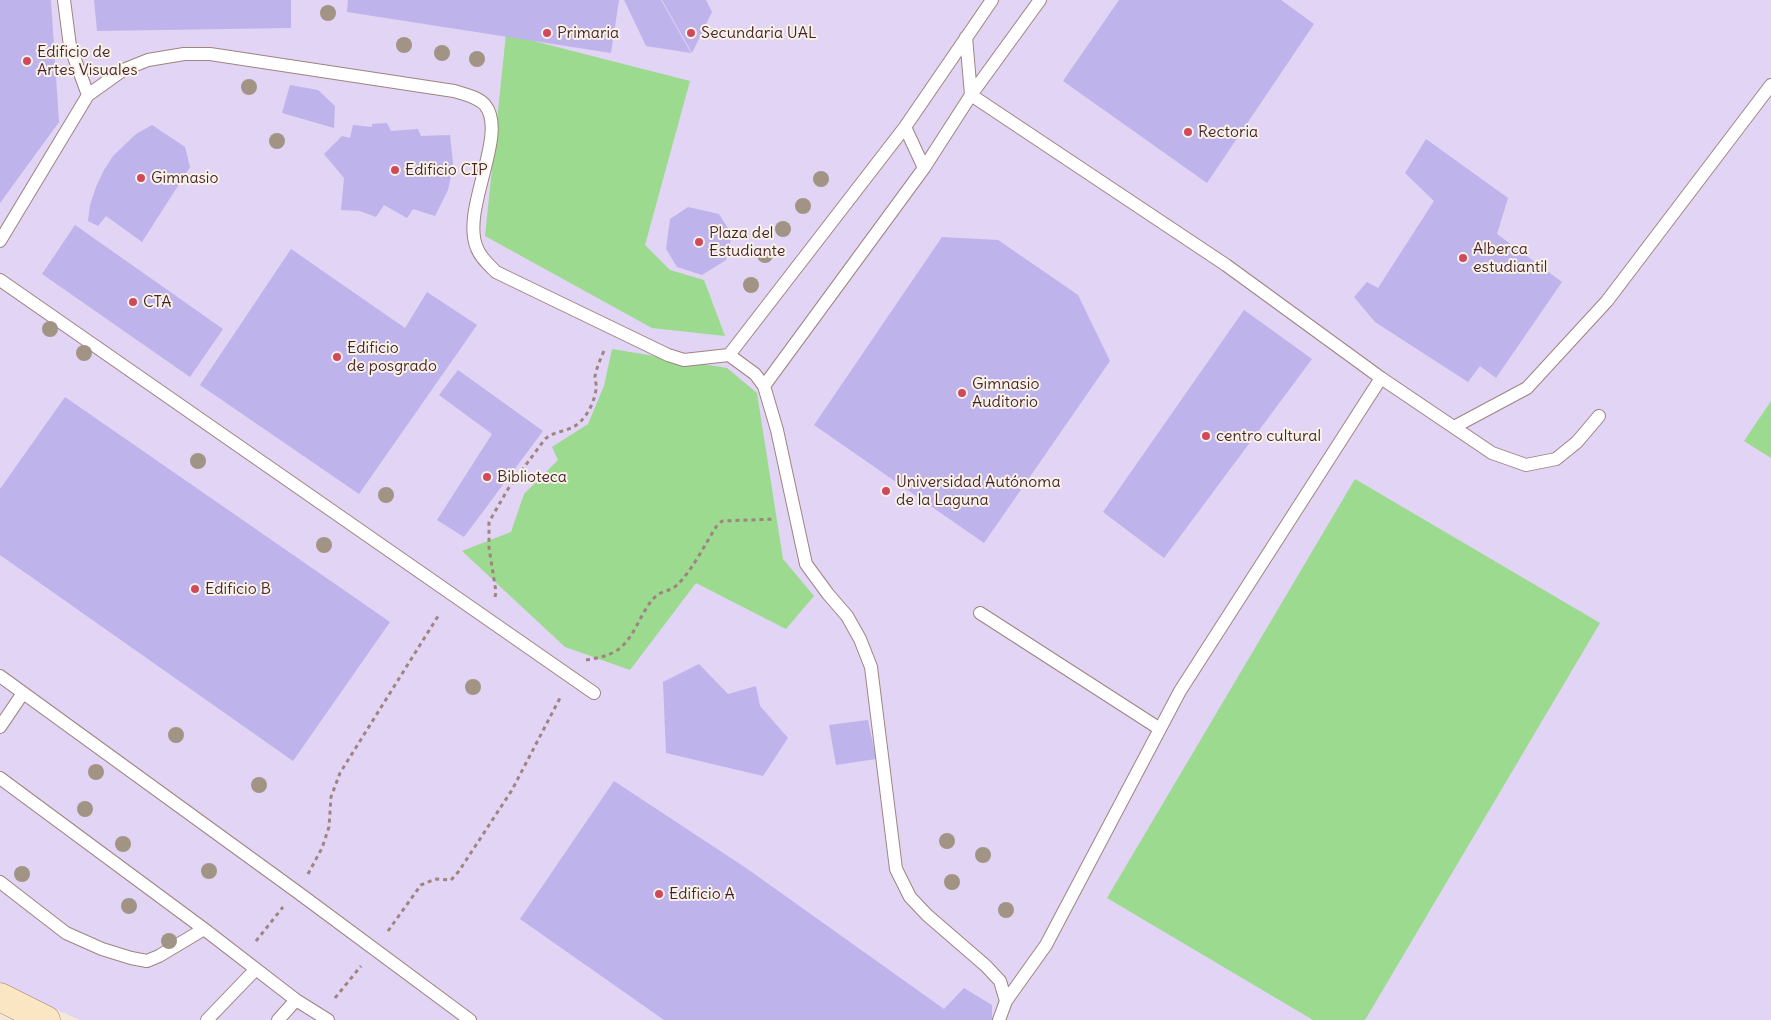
<!DOCTYPE html>
<meta charset="utf-8">
<style>
body{margin:0}
canvas{display:block;background:#f4e9d4}
</style>
<canvas width="1771" height="1020"></canvas>
<script>
const g = document.querySelector('canvas').getContext('2d');
g.lineJoin = 'round';
function fillPath(path, color) { g.fillStyle = color; g.fill(path, 'evenodd'); }
function strokePath(path, color, width, dash) { g.strokeStyle = color; g.lineWidth = width; g.lineCap = dash ? 'butt' : 'round'; g.setLineDash(dash || []); g.stroke(path); }
function write(font, color, halo, rows, align = 'center') {
  g.font = font + ' Delius,sans-serif'; g.lineWidth = 4; g.setLineDash([]); g.textBaseline = 'middle'; g.strokeStyle = halo; g.fillStyle = color; for (const [text, x, y, turn = 0] of rows) {
    g.save(); g.translate(x, y); g.rotate((+turn || 0) * Math.PI / 180); g.textAlign = isNaN(turn) ? turn : align; if (halo) g.strokeText(text, 0, 0); g.fillText(text, 0, 0); g.restore();
  }
}
fillPath(new Path2D(`
 M0 0H1771V1020H80L43 1004 0 982Z`), '#e1d4f4');
fillPath(new Path2D(`
 M506 34 690 81 645 245 670 270 704 280 725 336 652 328 485 236Z
 M612 349 727 368 757 393 783 559 814 596 786 629 696 583 630 670 565 647 462 551 511 532 524 494 558 460 552 447 588 424 604 386Z
 M1771 401V458L1744 441Z
 M1355 479 1600 623 1365 1020H1313L1107 898Z`), '#9cda8f');
fillPath(new Path2D(`
 M0 0H51L59 122 0 203Z
 M94 0H291V28L97 31Z
 M348 0H619L611 53 347 12Z
 M624 0H661L691 53 646 46Z
 M662 0H706L712 12 692 53Z
 M1119 0H1281L1314 24 1207 183 1063 81Z
 M290 85 318 90 335 106 334 128 282 113Z
 M387 123 391 131 418 129 421 136 450 135 453 163 451 176 448 190 435 216 413 209 407 218 384 205 376 217 360 211 341 210 344 178 324 154 342 136 350 138 353 125 372 127V124Z
 M152 125 185 147 190 167 142 242 106 216 98 226 88 221 90 205 96 187 104 170 113 156 136 134Z
 M1426 139 1508 198 1497 234 1562 282 1496 378 1480 366 1468 382 1375 322 1354 297 1367 282 1378 288 1434 201 1405 173Z
 M688 207 719 214 732 235 726 260 702 275 677 267 666 249 670 219Z
 M75 225 223 329 190 377 42 274Z
 M942 237 998 240 1078 295 1110 361 984 543 814 425Z
 M291 249 405 328 427 292 477 325 359 494 200 385Z
 M1244 310 1312 359 1164 558 1103 512Z
 M458 370 543 431 464 537 437 520 492 434 439 395Z
 M65 397 390 622 293 761 0 555V489Z
 M699 664 728 694 756 686 760 706 788 738 763 776 666 753 663 682Z
 M868 720 876 759 836 765 829 725Z
 M614 781 746 868 944 1009 964 988 992 1005V1020H664L520 919Z`), '#bfb3eb');
const lane = new Path2D(`
 M64 0 70 46 88 95
 M966 37 971 95 1226 265 1381 378 1492 453 1526 465 1556 459 1577 442 1599 416
 M905 127 924 168
 M0 241 88 95 123 70 148 60 184 54H210L454 91C464 94 478 97 485 105 509 134 460 210 477 248 480 257 489 265 496 272L668 355 684 360 729 355 755 374 764 386 777 430 806 564 828 594 847 616 860 639 871 667 896 869 910 897 927 915 986 966 1000 981 1006 1001 999 1020
 M0 280 594 693
 M729 355 905 127 992 0
 M764 386 924 168 971 95 1040 0
 M1454 427 1527 388 1607 301 1771 85
 M980 613 1160 729
 M0 676 296 891 470 1020
 M0 727 23 693
 M0 778 204 929 296 1000 328 1020
 M0 882 66 933 102 949 131 958 147 961 159 956 204 929
 M1006 1001 1046 945 1180 691 1381 378
 M207 1020 256 969
 M278 1020 296 1000`);
const secondary = new Path2D(`
 M0 997 46 1020`);
strokePath(lane, '#9f8480', 14);
strokePath(secondary, '#9f8480', 29);
strokePath(new Path2D(`
 M495 597 496 592 489 548V522L508 489 545 439C556 430 569 432 579 423 588 415 595 400 596 389 597 385 595 381 595 377 596 368 602 356 605 348
 M586 660C596 658 606 657 616 651 634 640 640 613 654 598 661 590 670 592 677 585 692 571 705 544 716 527L722 521 775 519
 M308 874 322 848 329 827 331 797 340 773 440 613
 M388 931 421 885 435 879 451 880 459 871 512 790 561 696
 M256 941 283 907
 M335 998 361 966`), '#9f8480', 3, [4, 4]);
strokePath(lane, '#fff', 12);
strokePath(secondary, '#fbe6c4', 28);
g.fillStyle = '#a29485';
for (const [x, y] of [
 [328,13],
 [404,45],
 [442,53],
 [477,59],
 [249,87],
 [277,141],
 [821,179],
 [803,206],
 [783,229],
 [765,255],
 [751,285],
 [50,329],
 [84,353],
 [198,461],
 [386,495],
 [324,545],
 [473,687],
 [176,735],
 [96,772],
 [259,785],
 [85,809],
 [947,841],
 [123,844],
 [983,855],
 [209,871],
 [22,874],
 [952,882],
 [129,906],
 [1006,910],
 [169,941]
]) { g.beginPath(); g.arc(x, y, 8, 0, 2 * Math.PI); g.fill(); }
for (const [x, y, r, color] of [
 [547,33,5,"#d1495b"],
 [691,33,5,"#d1495b"],
 [27,61,5,"#d1495b"],
 [1188,132,5,"#d1495b"],
 [395,170,5,"#d1495b"],
 [141,178,5,"#d1495b"],
 [699,242,5,"#d1495b"],
 [1463,258,5,"#d1495b"],
 [133,302,5,"#d1495b"],
 [337,357,5,"#d1495b"],
 [962,393,5,"#d1495b"],
 [1206,436,5,"#d1495b"],
 [487,477,5,"#d1495b"],
 [886,491,5,"#d1495b"],
 [195,589,5,"#d1495b"],
 [659,894,5,"#d1495b"]
]) { const dot = new Path2D(); dot.arc(x, y, r, 0, 2 * Math.PI); g.fillStyle = color; g.fill(dot); strokePath(dot, '#f7f3e8', 2); }
write('16px', '#4a1f2b', '#f7f3e8', [
 ["Primaria",557,33],
 ["Secundaria UAL",701,33],
 ["Edificio de",37,52],
 ["Artes Visuales",37,70],
 ["Rectoria",1198,132],
 ["Edificio CIP",405,170],
 ["Gimnasio",151,178],
 ["Plaza del",709,233],
 ["Estudiante",709,251],
 ["Alberca",1473,249],
 ["estudiantil",1473,267],
 ["CTA",143,302],
 ["Edificio",347,348],
 ["de posgrado",347,366],
 ["Gimnasio",972,384],
 ["Auditorio",972,402],
 ["centro cultural",1216,436],
 ["Biblioteca",497,477],
 ["Universidad Autónoma",896,482],
 ["de la Laguna",896,500],
 ["Edificio B",205,589],
 ["Edificio A",669,894]
], 'left');
</script>
